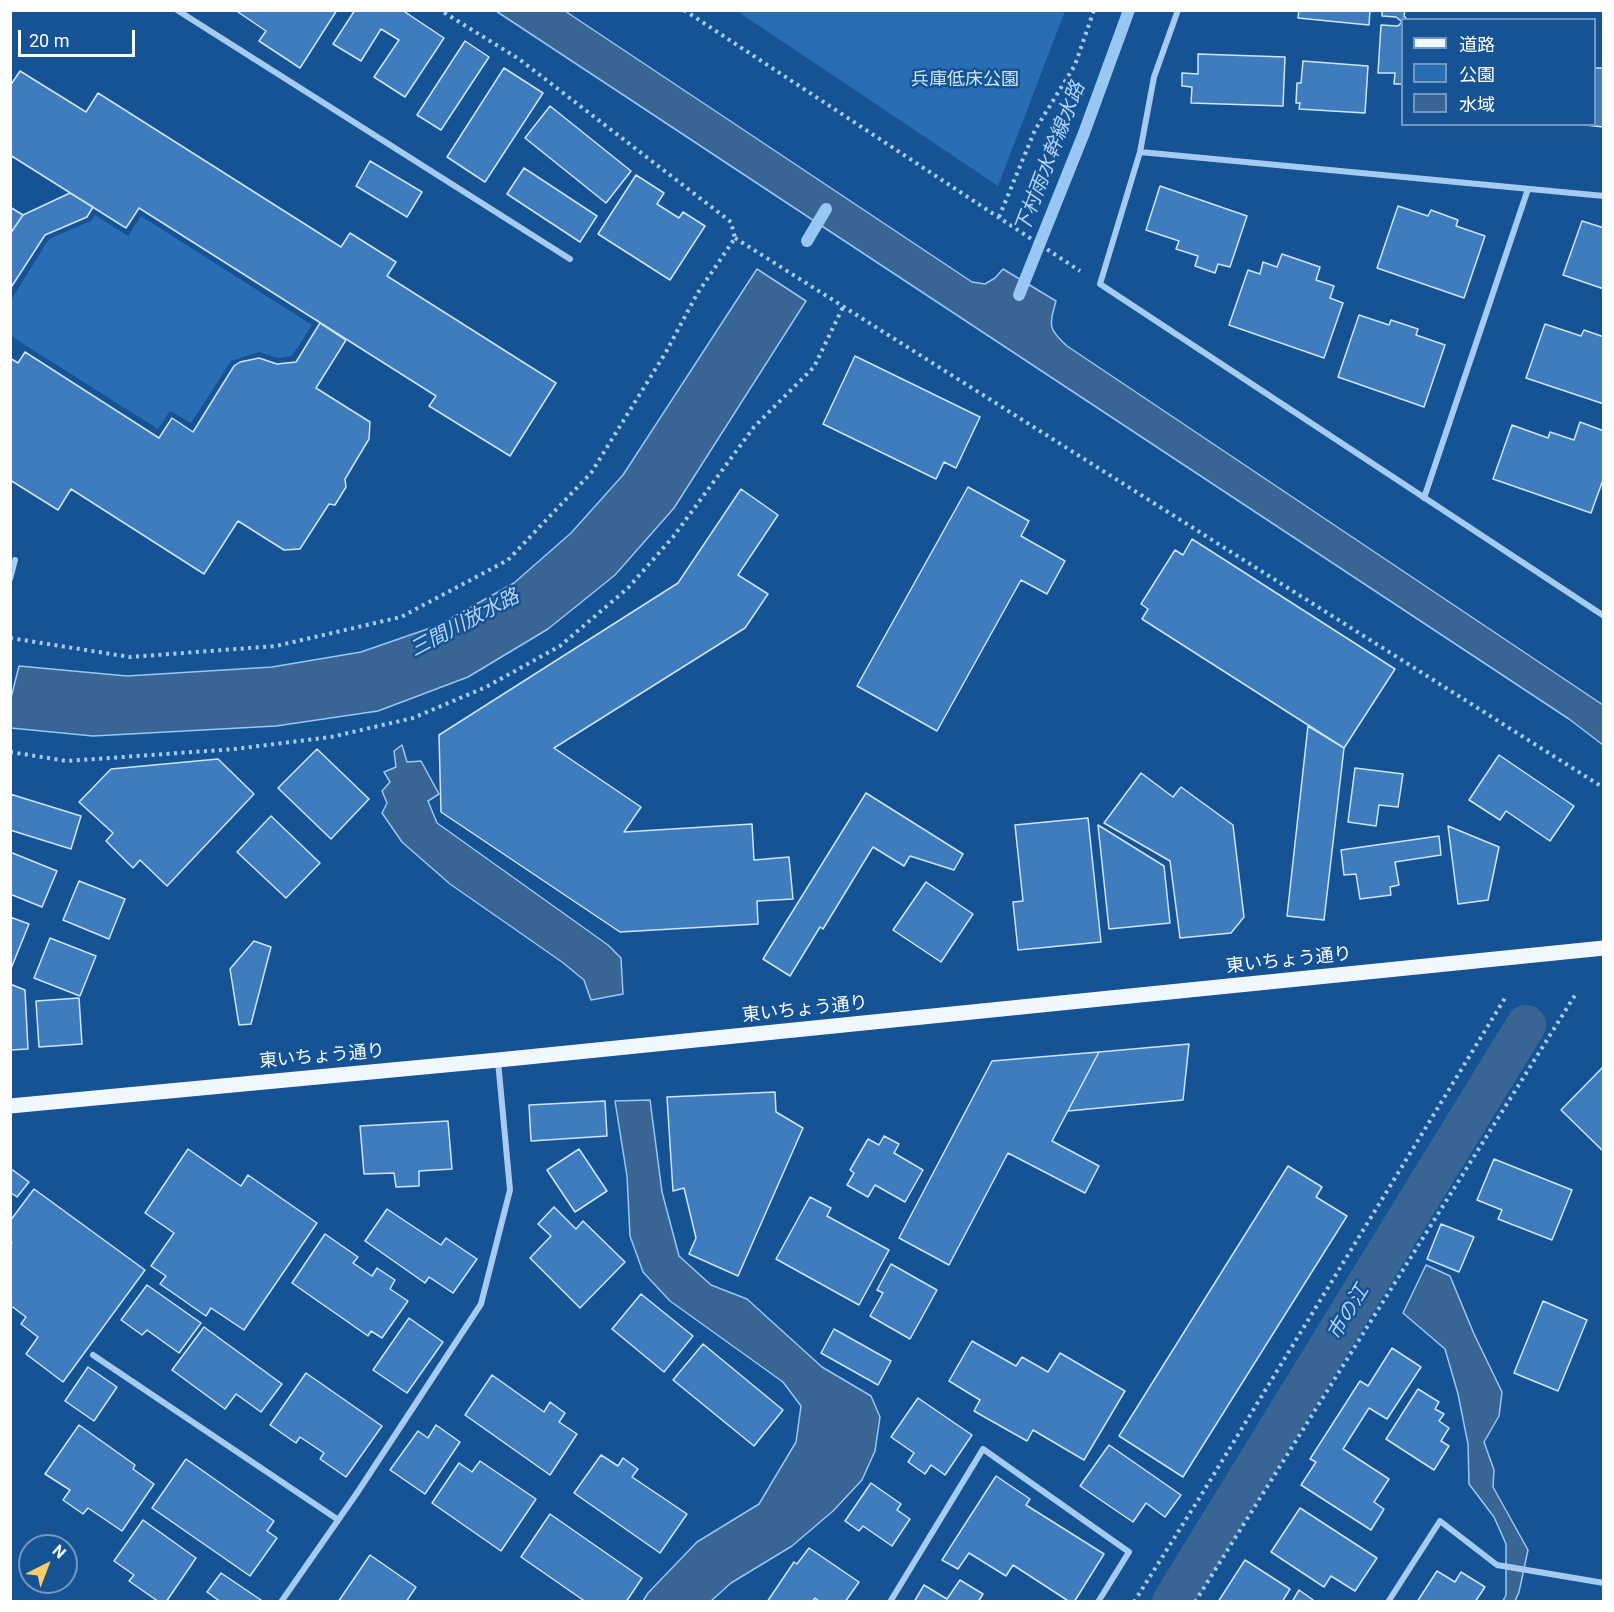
<!DOCTYPE html>
<meta charset="utf-8">
<style>
body{margin:0}
#map{position:relative;width:1614px;height:1612px;overflow:hidden;background:#165395;font-family:Roboto,"Noto Sans JP",sans-serif}
canvas{display:block}
.frame{position:absolute;inset:0;border:12px solid #fff;pointer-events:none}
.legend{position:absolute;left:1401px;top:18px;width:195px;height:108px;box-sizing:border-box;background:#165395;border:2px solid #7398bf;margin:0;padding:8px 10px;list-style:none;font-size:18px;color:#fff}
.legend li{display:flex;align-items:center;gap:12px;height:30px}
.legend b{width:30px;border:2px solid #7398bf}
.north{position:absolute;left:18px;top:1534px;width:60px;height:60px;box-sizing:border-box;background:#165395;border:2px solid #7398bf;border-radius:50%;rotate:42deg;font-size:16px;font-weight:700;line-height:24px;text-align:center;color:#fff}
.north::after{content:'';display:block;margin:auto;width:21px;height:27px;background:#ffcd67;clip-path:polygon(50% 0,100% 100%,50% 72%,0 100%)}
.scale{position:absolute;left:18px;top:30px;width:117px;height:27px;box-sizing:border-box;border:3px solid #fff;border-top:0;padding-left:8px;font-size:18px;line-height:21px;white-space:nowrap;color:#fff;-webkit-text-stroke:4px #165395;paint-order:stroke}
</style>
<div id="map">
<canvas width="1614" height="1612"></canvas>
<div class="frame"></div>
<ul class="legend">
<li><b style="height:8px;background:#f1f7ff"></b>道路</li>
<li><b style="height:16px;background:#296db4"></b>公園</li>
<li><b style="height:16px;background:#396595"></b>水域</li>
</ul>
<div class="north">N</div>
<div class="scale">20 m</div>
</div>
<script>
const g = document.querySelector('canvas').getContext('2d');
g.lineJoin = 'round';
function fillPath(path, color) { g.fillStyle = color; g.fill(path, 'evenodd'); }
function strokePath(path, color, width, dash) { g.strokeStyle = color; g.lineWidth = width; g.lineCap = dash ? 'butt' : 'round'; g.setLineDash(dash || []); g.stroke(path); }
function write(font, color, halo, rows, align = 'center') {
  g.font = font + ' Roboto,"Noto Sans JP",sans-serif'; g.lineWidth = 5; g.setLineDash([]); g.textBaseline = 'middle'; g.strokeStyle = halo; g.fillStyle = color; for (const [text, x, y, turn = 0] of rows) {
    g.save(); g.translate(x, y); g.rotate((+turn || 0) * Math.PI / 180); g.textAlign = isNaN(turn) ? turn : align; if (halo) g.strokeText(text, 0, 0); g.fillText(text, 0, 0); g.restore();
  }
}
fillPath(new Path2D(`
 M737 11 1065 10V11L998 186Z
 M95 215 128 236 141 216 312 325 292 356 278 358 259 352 231 361 191 423 170 411 158 429 11 336V300L49 239 91 221Z`), '#296db4');
const water = new Path2D(`
 M496 11H565L972 282 985 284 995 278 1003 269 1056 301C1049 326 1048 329 1067 346L1603 705V745L1569 719Z
 M757 269 806 301 674 508 615 575 548 629 468 677 378 711 276 726 93 736 11 728V698L19 666 127 676 272 667 361 652 439 625 514 583 571 533 623 475Z
 M402 745 407 762 421 761 439 794 428 801 437 823 608 945 621 958 623 994 591 1000 584 980 562 962 450 884 402 842 382 813 387 803 382 791 390 782 384 772 396 767 394 751Z
 M650 1100 662 1192 679 1256 711 1285 747 1299 822 1367 871 1396 880 1417 875 1451 862 1480 833 1511 792 1546 731 1583 711 1601H643L648 1593 697 1542 759 1504 796 1442 801 1406 783 1382 670 1301 643 1272 630 1236 627 1176 615 1101Z
 M1426 1265 1450 1276 1474 1334 1502 1392 1499 1416 1484 1442 1494 1470 1493 1487 1528 1550 1519 1592 1515 1601H1503L1506 1595V1544L1494 1517 1469 1484 1468 1444 1458 1394 1445 1349 1403 1313Z`);
fillPath(water, '#396595');
strokePath(water, '#99c7f4', 1.5);
strokePath(new Path2D(`
 M807 241 826 209
 M1019 295 1084 133 1129 10`), '#99c7f4', 12);
strokePath(new Path2D(`
 M1172 1602 1526 1025`), '#396595', 40);
const building = new Path2D(`
 M235 10H337L300 68 259 41 266 31Z
 M355 10H402L444 38 405 97 374 77 399 40 381 29 361 61 333 44Z
 M1299 10H1370L1369 25 1298 18Z
 M1382 10H1405L1404 16 1408 20H1402V84H1394L1395 73H1378L1381 25 1398 26 1402 22 1396 17 1382 16Z
 M465 41 489 57 441 130 417 115Z
 M1198 54 1285 57 1283 106 1191 103 1192 87 1182 86V73L1198 74Z
 M1303 61 1368 66 1365 113 1299 109 1300 103H1296L1297 83H1301Z
 M504 68 543 93 485 182 447 157Z
 M1594 68H1604V127L1575 124H1594Z
 M20 71 86 112 98 93 341 247 350 233 396 262 387 276 556 383 510 456 429 406 436 396 139 208 126 228 10 155V86Z
 M550 106 631 171 606 203 525 138Z
 M370 161 422 192 407 217 356 186Z
 M524 168 597 216 580 242 507 194Z
 M636 175 664 193 657 204 679 218 683 212 705 226 670 280 598 234Z
 M1160 186 1247 216 1230 267 1218 264 1215 273 1195 266 1198 256 1176 249 1179 241 1146 230Z
 M70 193 93 207 87 217 45 235 10 289V234L23 215Z
 M1398 206 1428 216 1431 210 1458 220 1456 226 1485 236 1464 298 1377 268Z
 M10 207 23 215 10 234Z
 M1582 221 1604 228V289L1563 275Z
 M1282 254 1320 267 1316 280 1334 286 1330 298 1343 303 1324 358 1229 325 1248 270 1260 274 1263 262 1277 267Z
 M1359 315 1389 325 1391 320 1418 329 1416 335 1445 345 1424 407 1338 377Z
 M320 323 346 340 316 388 370 422 369 439 345 479 346 487 335 505 329 504 300 549 284 550 238 521 204 574 71 489 58 510 10 480V358L18 363 25 352 159 438 172 418 193 432 234 366 240 362 259 358 277 364 296 362Z
 M1545 324 1581 336 1584 330 1604 337V404L1526 378Z
 M855 356 980 417 956 468 944 462 936 479 823 424Z
 M1580 422 1604 431V477L1591 513 1493 479 1512 425 1548 438 1550 432 1574 440Z
 M968 487 1029 521 1021 536 1065 561 1047 594 1021 580 937 731 857 686Z
 M741 489 778 515 738 575 768 594 745 628 554 748 641 807 624 832 752 824 754 860 789 857 793 899 757 901 758 924 620 932 441 812 439 735 678 583Z
 M1192 539 1395 669 1344 748 1142 619 1148 609 1141 604 1175 550 1183 555Z
 M1308 726 1344 748 1324 920 1287 916Z
 M317 749 369 799 331 839 278 788Z
 M1499 755 1574 806 1550 841 1506 811 1500 820 1469 800Z
 M218 759 254 794 167 886 140 860 133 868 106 841 113 833 79 802 111 769Z
 M1355 768 1403 774 1398 807 1379 805 1376 826 1348 822Z
 M1141 773 1173 797 1181 787 1233 825 1244 917 1231 933 1180 938 1170 861 1104 823Z
 M866 793 963 854 954 870 910 856 904 866 873 847 823 929 820 927 790 976 763 959Z
 M10 794 81 816 71 849 10 830Z
 M271 816 320 863 286 898 237 852Z
 M1088 818 1101 942 1018 950 1013 902 1023 901 1015 825Z
 M1098 825 1164 866 1170 923 1109 929Z
 M1448 826 1499 847 1488 900 1458 904Z
 M1439 836 1441 855 1395 862 1399 885 1390 887 1391 895 1360 899 1356 874 1344 875 1341 850Z
 M10 852 57 871 42 907 10 894Z
 M79 881 125 899 109 939 63 920Z
 M926 882 973 914 941 962 893 930Z
 M10 917 29 924 10 971Z
 M50 938 96 956 80 996 34 978Z
 M254 941 271 947 251 1024 239 1025 230 969Z
 M10 984 25 990 28 1049 10 1050Z
 M79 998 82 1044 39 1047 36 1001Z
 M1189 1044 1183 1100 1068 1111 1099 1052Z
 M1099 1052 1052 1141 1099 1166 1085 1193 1008 1153 949 1265 899 1238 992 1061Z
 M1604 1066V1152L1561 1110Z
 M775 1092 776 1112 803 1128 738 1276 689 1254 696 1238 684 1188 673 1191 667 1097Z
 M605 1101 607 1136 531 1141 529 1105Z
 M448 1121 452 1169 419 1171V1186L396 1187 394 1173 364 1174 360 1126Z
 M884 1136 899 1144 894 1153 923 1170 905 1202 875 1185 868 1197 847 1185 854 1173 850 1170 868 1139 879 1145Z
 M188 1149 241 1186 248 1175 317 1223 244 1330 211 1308 206 1316 160 1284 166 1276 151 1266 174 1233 145 1213Z
 M579 1149 607 1191 575 1212 547 1170Z
 M1494 1159 1572 1190 1552 1240 1498 1219 1502 1210 1477 1200Z
 M1288 1166 1322 1187 1316 1197 1347 1216 1183 1477 1119 1436Z
 M10 1168 29 1182 17 1197 10 1192Z
 M34 1189 145 1270 63 1382 26 1354 38 1337 21 1324 26 1317 10 1305V1246L12 1243 10 1242V1221Z
 M810 1197 831 1208 827 1216 889 1250 859 1305 776 1259Z
 M554 1207 576 1229 583 1221 625 1262 580 1308 530 1258 551 1236 538 1224Z
 M387 1209 441 1245 446 1238 477 1259 453 1293 429 1277 425 1283 365 1241Z
 M1441 1224 1474 1237 1459 1272 1427 1259Z
 M325 1234 358 1257 353 1263 372 1276 377 1268 395 1280 390 1289 408 1301 382 1338 371 1331 368 1336 292 1283Z
 M891 1264 937 1290 910 1339 870 1316 883 1293 877 1290Z
 M147 1285 201 1323 179 1353 147 1330 142 1335 121 1320Z
 M641 1294 693 1336 664 1372 612 1329Z
 M1543 1301 1587 1320 1558 1391 1514 1373Z
 M409 1318 443 1342 407 1393 373 1370Z
 M204 1327 282 1384 261 1412 236 1394 225 1409 172 1370Z
 M834 1329 891 1361 878 1385 821 1353Z
 M972 1341 1016 1366 1022 1357 1048 1372 1060 1353 1125 1391 1084 1460 1033 1430 1027 1441 974 1411 980 1400 949 1381Z
 M703 1344 783 1410 754 1446 673 1380Z
 M1392 1348 1421 1367 1387 1419 1369 1408 1343 1449 1389 1479 1374 1502 1384 1509 1371 1530 1301 1485 1316 1462 1310 1459 1360 1381 1368 1386Z
 M88 1367 117 1387 94 1421 65 1401Z
 M306 1373 382 1426 346 1477 320 1459 324 1453 300 1437 296 1443 270 1425Z
 M492 1375 544 1412 550 1402 565 1413 559 1422 577 1434 550 1475 465 1415Z
 M1418 1389 1439 1402 1435 1409 1444 1414 1439 1421 1449 1428 1441 1441 1449 1446 1434 1470 1386 1439Z
 M918 1398 972 1435 945 1475 931 1465 925 1474 908 1462 914 1453 891 1437Z
 M79 1425 135 1465 133 1469 154 1484 122 1531 88 1508 83 1514 63 1500 70 1490 45 1474Z
 M436 1425 460 1442 425 1494 390 1470 418 1431 428 1438Z
 M1109 1445 1181 1495 1165 1517 1146 1503 1133 1522 1080 1486Z
 M601 1455 618 1466 623 1458 638 1469 632 1477 687 1514 660 1553 574 1493Z
 M186 1459 274 1521 267 1531 277 1538 250 1576 152 1508Z
 M480 1461 536 1499 501 1551 432 1503 459 1463 472 1472Z
 M996 1476 1030 1499 1026 1505 1104 1554 1074 1602H1070L1013 1565 1006 1576 969 1553 958 1569 942 1560Z
 M871 1483 901 1504 897 1510 910 1519 892 1546 863 1526 859 1531 845 1521Z
 M1300 1508 1377 1558 1355 1591 1331 1576 1324 1587 1271 1552Z
 M550 1514 642 1578 626 1602H586L521 1557Z
 M143 1520 196 1558 166 1602H159L129 1581 134 1575 114 1561Z
 M809 1548 859 1582 845 1602H820L815 1598 812 1602H767L794 1562 797 1564Z
 M370 1555 416 1587 406 1602H338Z
 M1245 1560 1290 1589 1282 1602H1218Z
 M1437 1571 1455 1582 1461 1572 1485 1587 1475 1602H1417Z
 M221 1573 261 1600 260 1602H221L207 1592Z
 M960 1580 983 1594 978 1602H914L924 1585 947 1599Z
 M1299 1590 1316 1602H1292Z`);
fillPath(building, '#3e7cbd');
strokePath(building, '#cee5fc', 1.5);
strokePath(new Path2D(`
 M684 10 1080 271
 M999 217 1035 130 1075 65 1094 10
 M735 238 1604 788
 M10 638 130 657 276 646 401 617 508 560 591 473 666 352 697 294 735 238 731 222 519 59 440 10
 M10 752 67 761 235 749 331 737 413 718 486 687 560 646 628 588 673 537 754 427 814 367 843 307
 M1134 1602 1200 1497 1505 998
 M1195 1602 1577 992`), '#a6cbf1', 4, [3, 4.5]);
strokePath(new Path2D(`
 M177 10 570 259
 M1178 10 1154 77 1140 152 1100 284 1604 616
 M1140 152 1604 196
 M1424 498 1528 189
 M10 579 15 560
 M93 1355 337 1519
 M281 1602 357 1493 481 1304 510 1190 498 1061
 M890 1602 983 1449 1129 1552 1098 1602
 M1388 1602 1440 1521 1497 1565 1604 1583`), '#a6cbf1', 6);
strokePath(new Path2D(`
 M10 1106 498 1060 1604 948`), '#f1f7ff', 15);
write('18px', '#cee5fc', '#165395', [
 ["兵庫低床公園",965,80]
]);
write('18px', '#fff', '#165395', [
 ["東いちょう通り",1289,961,-6],
 ["東いちょう通り",805,1010,-6],
 ["東いちょう通り",322,1057,-5]
]);
write('italic 20px', '#b3d5f8', '#165395', [
 ["下村雨水幹線水路",1051,158,-69],
 ["三間川放水路",465,624,-28],
 ["市の江",1349,1313,-59]
]);
</script>
